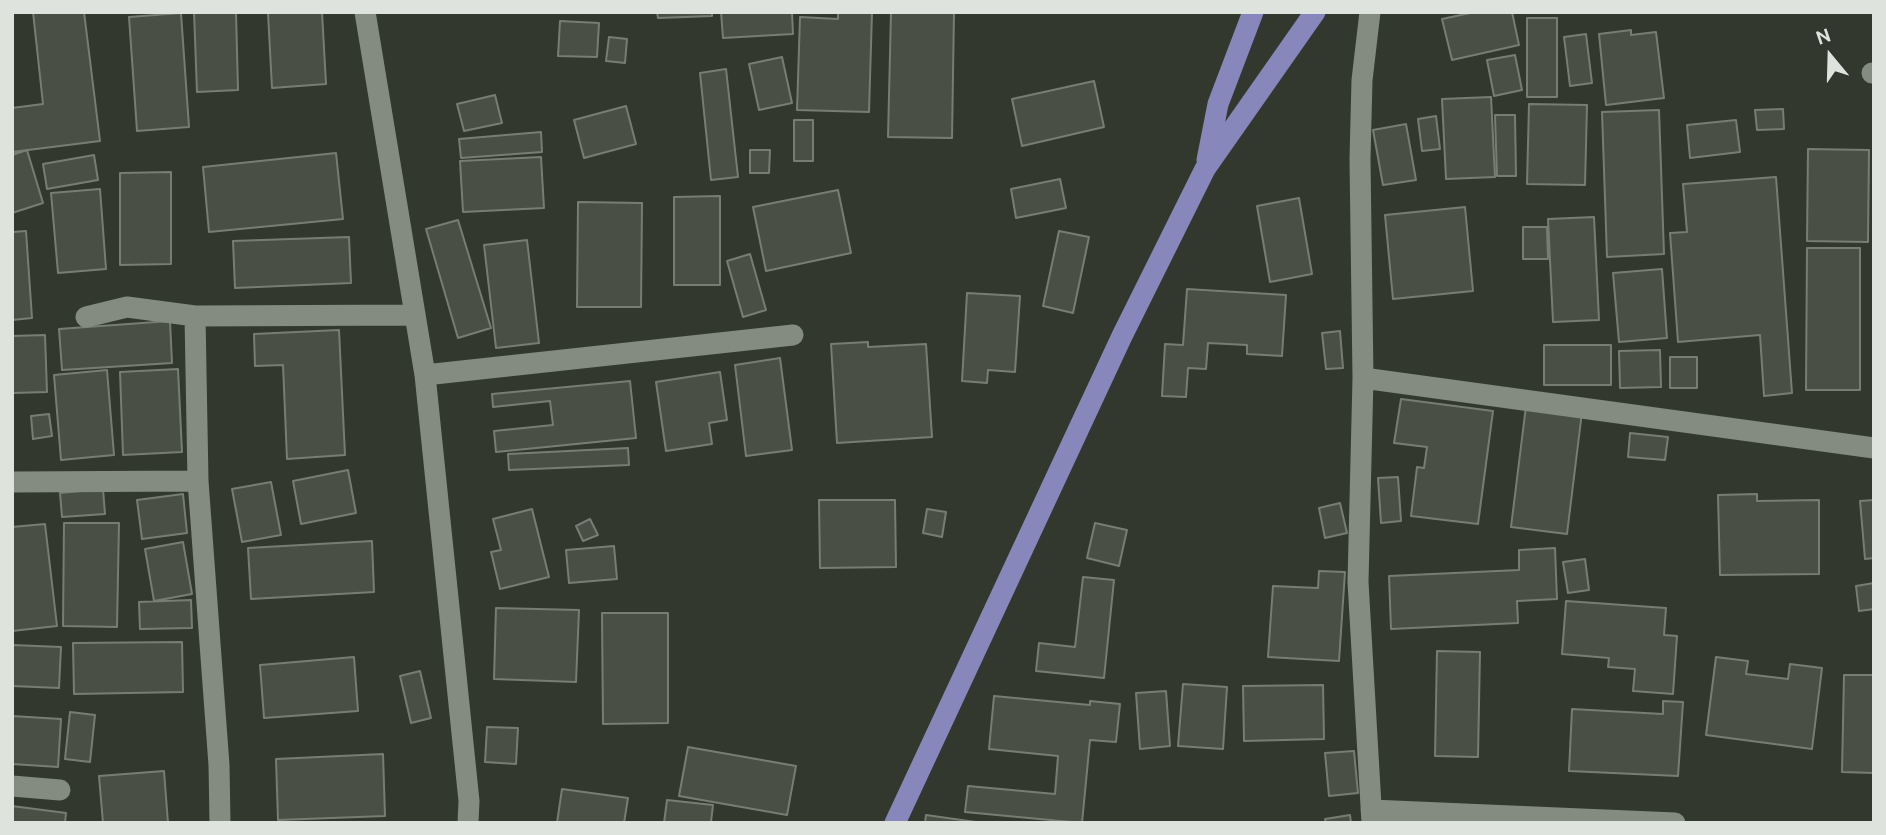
<!DOCTYPE html>
<style>
body{margin:0}
#map{position:relative;width:1886px;height:835px;overflow:hidden;background:#32382e;font-family:Ubuntu,sans-serif}
canvas{display:block}
.frame{position:absolute;inset:0;border:14px solid #dfe3dd;pointer-events:none}
.north{position:absolute;left:1795px;top:21px;width:70px;height:70px;-webkit-text-stroke:5px #32382e;paint-order:stroke;rotate:341deg;font-size:19px;font-weight:700;line-height:28px;text-align:center;color:#dfe3dd}
.north::after{content:'';display:block;margin:auto;width:24px;height:32px;background:#dfe3dd;clip-path:polygon(50% 0,100% 100%,50% 72%,0 100%)}
</style>
<div id="map">
<canvas width="1886" height="835"></canvas>
<div class="frame"></div>
<div class="north">N</div>
</div>
<script>
const g = document.querySelector('canvas').getContext('2d');
g.lineJoin = 'round';
function fillPath(path, color) { g.fillStyle = color; g.fill(path, 'evenodd'); }
function strokePath(path, color, width, dash) { g.strokeStyle = color; g.lineWidth = width; g.lineCap = dash ? 'butt' : 'round'; g.setLineDash(dash || []); g.stroke(path); }
const building = new Path2D(`
 M33 12H84L100 141 12 152V108L43 104Z
 M194 12H236L238 90 197 92Z
 M322 12 326 84 272 88 268 13Z
 M657 12H712V16L658 18Z
 M721 12H792L793 34 723 38Z
 M838 12H872L869 112 797 110 800 17 838 19Z
 M891 12H954L952 138 888 137Z
 M1475 12H1512L1519 45 1452 60 1442 19Z
 M181 13 189 127 137 131 129 17Z
 M1527 18H1557V97H1527Z
 M560 21 599 23 597 57 558 56Z
 M1631 30V35L1656 32 1664 98 1606 105 1599 34Z
 M1586 34 1592 83 1570 86 1564 37Z
 M609 37 627 39 625 63 606 61Z
 M1515 55 1522 90 1494 96 1487 60Z
 M782 57 792 103 759 110 749 64Z
 M726 69 738 177 711 180 700 73Z
 M1094 81 1104 127 1022 146 1012 99Z
 M495 95 502 123 464 131 457 104Z
 M1491 97 1495 177 1446 179 1442 99Z
 M1529 104 1587 105 1585 185 1527 184Z
 M626 106 636 144 584 158 574 120Z
 M1783 109 1784 129 1757 130 1755 110Z
 M1659 110 1664 254 1607 257 1602 112Z
 M1495 115H1515L1516 176H1497Z
 M1436 116 1440 149 1422 151 1418 119Z
 M794 120H813V161H794Z
 M1736 120 1740 152 1690 158 1687 125Z
 M1406 124 1416 180 1383 185 1373 130Z
 M541 132 542 152 461 158 459 139Z
 M1808 149 1869 150 1868 242 1807 241Z
 M27 150 43 203 12 213V155Z
 M750 150H770L769 173H750Z
 M336 153 343 219 209 232 203 167Z
 M94 155 98 180 47 189 43 164Z
 M541 157 544 208 463 212 460 161Z
 M171 172V264L120 265V173Z
 M1776 177 1792 393 1764 396 1760 335 1678 342 1670 233 1687 232 1683 184Z
 M1060 179 1066 208 1016 218 1011 189Z
 M100 189 106 269 58 273 51 193Z
 M838 190 851 253 766 271 753 207Z
 M720 196V285H674V197Z
 M1299 198 1312 274 1270 282 1257 206Z
 M578 202 642 203 641 307H577Z
 M1465 207 1473 291 1393 299 1385 215Z
 M1594 217 1599 320 1553 322 1548 219Z
 M458 220 491 328 458 338 426 229Z
 M1523 227H1547L1548 259H1523Z
 M26 231 32 318 12 320V232Z
 M1059 231 1089 237 1073 313 1043 306Z
 M349 237 351 283 235 288 233 241Z
 M527 240 539 343 496 348 484 245Z
 M1807 248H1860V390H1806Z
 M750 254 766 310 743 317 727 261Z
 M1662 269 1667 338 1619 342 1613 273Z
 M1187 289 1286 295 1282 356 1247 354V345L1208 343 1206 369 1188 368 1186 397 1162 396 1165 344 1183 345Z
 M967 293 1020 296 1015 372 988 370 987 383 962 381Z
 M170 321 172 363 62 370 59 329Z
 M339 330 345 455 287 459 283 365 255 366 254 334Z
 M1340 331 1343 368 1326 369 1322 333Z
 M45 335 47 392 12 393V336Z
 M868 342V347L926 344 932 437 837 443 831 344Z
 M1544 345H1611V385H1544Z
 M1660 350 1661 387 1620 388 1619 351Z
 M1670 357H1697V388H1670Z
 M780 358 792 450 746 456 735 365Z
 M178 369 182 452 123 455 120 372Z
 M107 370 114 455 61 460 54 375Z
 M720 372 727 420 709 423 712 444 666 451 656 382Z
 M630 381 636 438 496 452 494 431 553 425 550 401 493 407 492 394Z
 M1401 399 1493 411 1478 524 1411 516 1417 467 1424 468 1427 447 1394 443Z
 M1526 406 1582 412 1567 534 1511 527Z
 M49 414 52 436 33 439 31 416Z
 M1630 433 1668 437 1665 460 1628 457Z
 M628 448 629 465 509 470 508 454Z
 M348 470 356 513 301 524 293 481Z
 M1398 477 1401 521 1381 523 1378 478Z
 M271 482 281 535 242 542 232 489Z
 M103 489 105 514 62 517 60 493Z
 M183 494 187 533 142 539 137 500Z
 M1757 494V501L1819 500V574L1720 575 1718 495Z
 M819 500H895L896 567 820 568Z
 M1874 500V558L1865 559 1860 501Z
 M1340 503 1347 533 1325 538 1319 508Z
 M532 509 549 577 500 589 491 552 501 550 493 519Z
 M927 509 946 512 942 537 923 533Z
 M590 519 598 535 583 541 576 526Z
 M64 523H119L117 627 63 626Z
 M1095 523 1127 530 1119 566 1087 558Z
 M45 524 57 626 12 631V527Z
 M372 541 374 592 251 599 248 548Z
 M183 542 192 594 154 601 145 549Z
 M614 546 617 579 569 583 566 550Z
 M1555 548 1557 599 1517 601 1518 623 1391 629 1389 576 1519 570V550Z
 M1585 559 1589 590 1568 593 1563 562Z
 M1319 571 1345 572 1339 661 1268 657 1273 586 1318 588Z
 M1083 577 1114 580 1104 678 1036 671 1039 643 1075 647Z
 M1874 583V609L1859 611 1856 586Z
 M191 600 192 628 140 629 139 602Z
 M1566 601 1666 608 1664 635 1677 636 1673 694 1633 691 1635 669 1608 667 1609 658 1562 654Z
 M496 608 579 610 576 682 494 679Z
 M602 613H668V723L603 724Z
 M182 642 183 692 74 694 73 643Z
 M12 645 61 647 59 688 12 686Z
 M1437 651 1480 652 1478 757 1435 756Z
 M354 657 358 711 264 718 260 665Z
 M1716 657 1748 661 1746 674 1788 679 1790 664 1822 668 1812 749 1706 735Z
 M420 671 431 718 411 723 400 676Z
 M1844 675H1874V773L1842 772Z
 M1183 684 1227 687 1223 749 1178 746Z
 M1323 685 1324 739 1244 741 1243 686Z
 M1166 691 1170 746 1140 749 1136 693Z
 M994 696 1090 705V701L1120 704 1116 742 1090 740 1082 823 965 812 968 786 1055 794 1058 756 989 749Z
 M1663 701 1683 702 1678 776 1569 771 1572 709 1663 714Z
 M70 712 95 715 90 762 65 759Z
 M12 716 61 719 58 767 12 764Z
 M487 727 518 728 516 764 485 762Z
 M688 747 796 766 787 815 679 796Z
 M1354 751 1358 793 1329 796 1325 753Z
 M383 754 385 816 278 820 276 759Z
 M164 771 168 823H103L99 776Z
 M562 789 628 798 624 823H557Z
 M667 800 713 805 711 822 715 823H664Z
 M12 806 66 813 65 823H12Z
 M926 815 983 823H925Z
 M1350 815 1351 823H1326L1325 819Z`);
fillPath(building, '#494f45');
strokePath(building, '#777d72', 2);
strokePath(new Path2D(`
 M365 12 425 375 469 801 468 823
 M1370 12 1362 80 1360 159 1363 378 1358 582 1372 823
 M1872 73H1874
 M195 316 198 481 219 765 220 823
 M86 317 127 307 195 316 415 315
 M425 375 793 335
 M1363 378 1874 448
 M12 482 198 481
 M12 786 60 790
 M1371 810 1675 823`), '#848b80', 21);
strokePath(new Path2D(`
 M1207 160 1218 104 1253 12
 M895 823 1122 336 1205 169 1315 12`), '#8887bc', 21);
</script>
